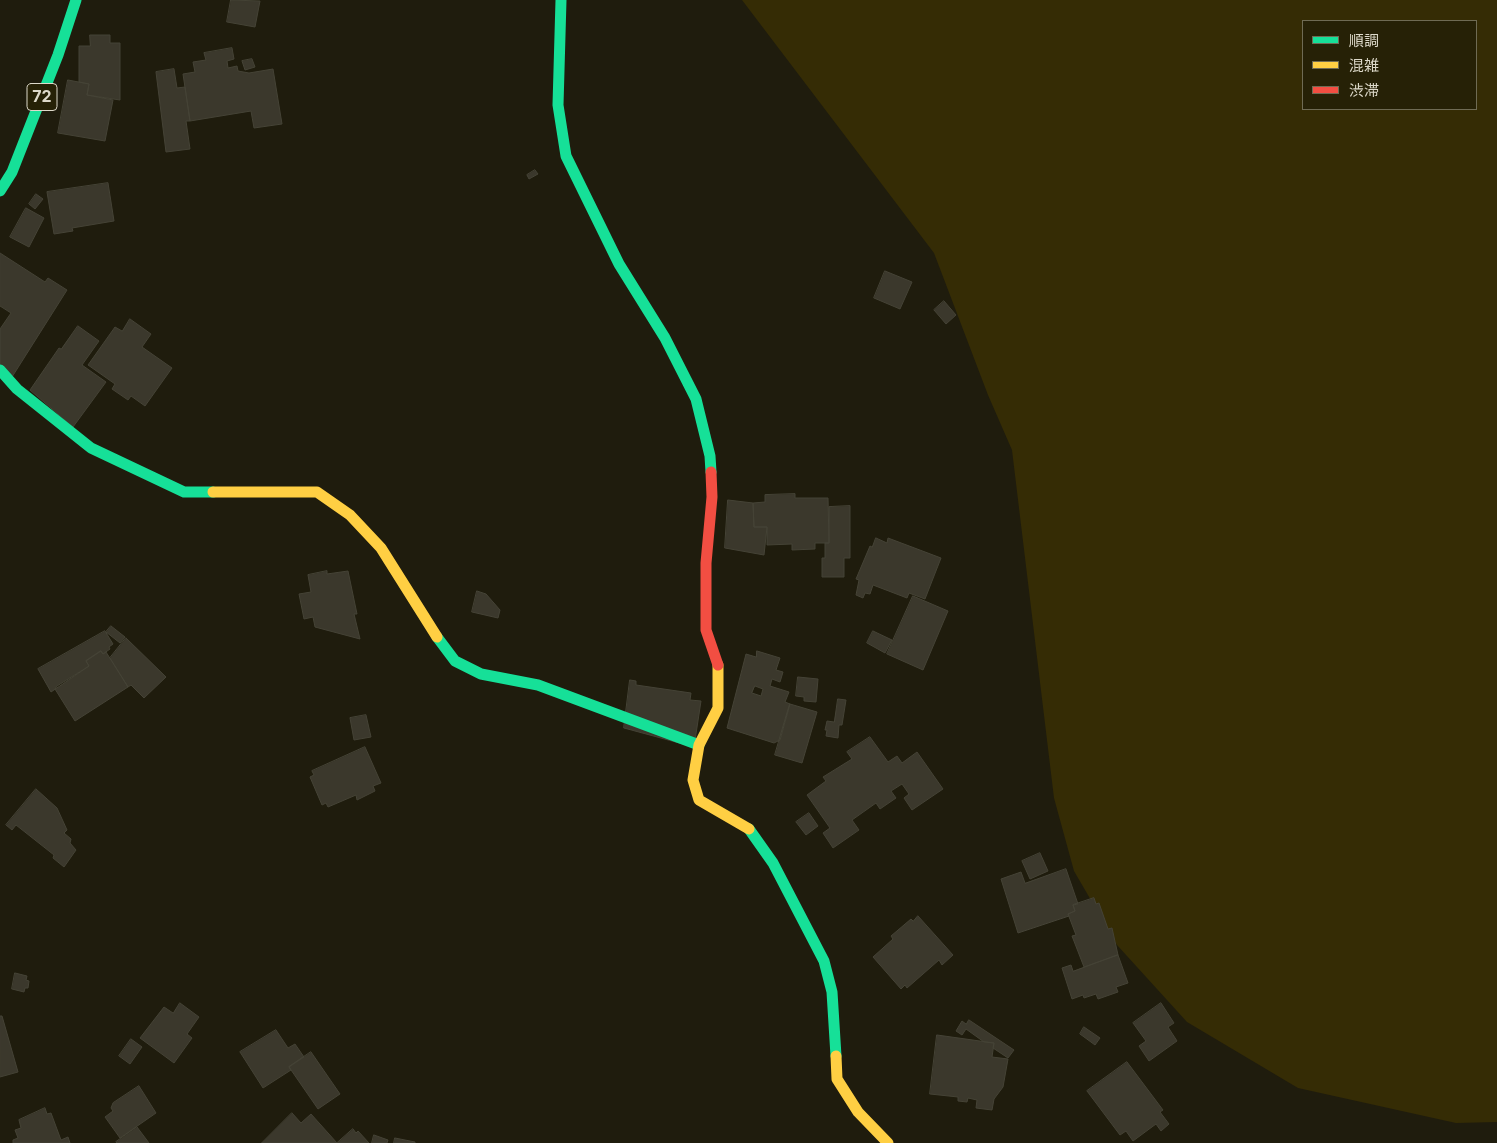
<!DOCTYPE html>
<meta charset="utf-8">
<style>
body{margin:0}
#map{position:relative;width:1497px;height:1143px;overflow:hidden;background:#1f1c0d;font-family:Inter,"Noto Sans JP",sans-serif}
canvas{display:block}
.legend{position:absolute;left:1302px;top:20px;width:175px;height:90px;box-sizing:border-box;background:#262106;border:1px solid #6f6b54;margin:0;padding:6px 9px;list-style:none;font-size:15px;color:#ddd9ca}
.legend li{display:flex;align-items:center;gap:10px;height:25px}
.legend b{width:25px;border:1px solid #6f6b54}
</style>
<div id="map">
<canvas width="1497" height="1143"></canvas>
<ul class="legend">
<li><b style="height:6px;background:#16e098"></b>順調</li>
<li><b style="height:6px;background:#ffcf43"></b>混雑</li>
<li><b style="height:6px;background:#f24e42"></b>渋滞</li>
</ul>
</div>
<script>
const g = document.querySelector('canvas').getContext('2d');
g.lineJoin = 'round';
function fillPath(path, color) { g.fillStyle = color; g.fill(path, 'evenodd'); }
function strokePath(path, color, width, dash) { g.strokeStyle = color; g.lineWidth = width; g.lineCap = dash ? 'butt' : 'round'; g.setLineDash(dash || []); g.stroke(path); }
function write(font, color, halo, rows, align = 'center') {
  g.font = font + ' Inter,sans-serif'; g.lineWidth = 4; g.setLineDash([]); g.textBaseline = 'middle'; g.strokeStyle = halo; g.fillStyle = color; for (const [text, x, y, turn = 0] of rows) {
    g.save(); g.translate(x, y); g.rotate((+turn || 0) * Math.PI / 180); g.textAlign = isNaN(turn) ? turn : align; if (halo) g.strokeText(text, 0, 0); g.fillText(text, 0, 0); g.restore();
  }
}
fillPath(new Path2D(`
 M742 0H1497V1122L1456 1123 1298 1088 1187 1022 1117 945 1074 871 1054 798 1012 450 988 395 934 253ZM1303 21H1476V109H1303Z`), '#352c05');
const building = new Path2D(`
 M231 0 260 1 255 27 227 22Z
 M90 35H110V43H120V100L87 95 89 84 79 82V46H90Z
 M232 48 234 59 227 61 228 68 237 66 238 71 249 73 273 69 282 124 254 128 251 111 190 121 183 74 195 72 193 62 206 60 204 53Z
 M252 59 255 67 245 70 242 61Z
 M174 69 177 88 185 87 190 121H186L190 149 166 152 156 72Z
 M68 80 89 84 87 95 113 100 105 141 58 133Z
 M535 170 538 174 529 179 527 175Z
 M108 183 114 221 72 228 73 231 54 234 47 192Z
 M36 194 43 199 35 209 29 204Z
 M26 208 44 218 29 247 10 237Z
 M0 253 45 282 48 278 67 290 12 377 0 369V329L11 313 0 306Z
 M885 271 912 282 900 309 874 298Z
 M944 301 956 315 946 324 934 310Z
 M130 319 151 334 142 347 172 368 145 406 131 396 128 400 112 389 115 384 88 365 115 327 122 331Z
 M78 326 99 341 82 365 106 382 73 427 30 390 59 348 61 349Z
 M795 494V498H828L829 543H815V549L792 550V544L767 545V527H754L753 503 765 502V495Z
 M728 500 753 503 754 527H767L764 555 725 548Z
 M850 506V558H844V577H822V558H825V543H829V507Z
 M876 538 887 543 888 538 941 558 925 599 909 593 907 598 873 585 870 594 865 593 863 598 856 595 859 580 856 579 870 546 872 547Z
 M327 571V574L348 571 357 614H354L360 639 315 627 313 617 304 619 299 594 311 592 308 575Z
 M477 591 486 594 500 610 498 618 472 612Z
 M913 596 948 611 923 670 887 654Z
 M111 626 125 637 120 643 106 632Z
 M105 631 113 644 109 647 110 649 103 654 101 651 86 661 89 666 51 692 38 669Z
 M873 631 892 640 885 653 867 643Z
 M126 638 166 677 144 698 131 685 128 687 110 658Z
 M101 651 103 654 106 652 128 687 75 721 55 689 57 686 89 666 86 661Z
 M757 651 780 658 776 670 783 672 780 682 772 679 770 686 789 692 785 702 790 704 780 740 774 743 727 728 746 654 756 657ZM755 686 763 689 761 696 752 693Z
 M798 677 818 679 816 702 804 701V697L796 696Z
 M630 680 636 681V685L691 693 690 700 701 701 694 747 624 728Z
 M838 699 846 700 842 725H839L838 738 826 736 827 730H825L827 721 834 722Z
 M790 704 817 712 802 763 775 755Z
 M366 715 371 737 354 740 350 718Z
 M870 737 888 762 897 756 902 763 917 752 943 789 912 810 904 798 909 794 902 784 891 791 896 798 880 809 876 803 852 820 859 830 833 848 823 833 830 828 807 795 826 781 823 777 852 759 847 752Z
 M365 747 381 783 373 786 375 791 357 800 356 795 328 807 326 803 322 805 310 777 314 775 312 771Z
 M36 789 57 808 67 830 64 833 71 839 70 843 76 850 64 867 53 858 54 855 16 825 12 830 6 825Z
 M809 813 818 826 806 835 796 822Z
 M1040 853 1048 871 1030 879 1022 861Z
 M1066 869 1078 904 1073 905 1075 911 1068 914 1069 916 1018 933 1001 879 1021 872 1025 883Z
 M1094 898 1096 904 1099 903 1108 929 1112 928 1118 955 1084 967 1072 936 1076 935 1068 914 1075 911 1073 905Z
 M918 916 953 955 942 965 939 960 907 988 905 985 901 989 873 957 893 939 891 936 911 919 913 921Z
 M1118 955 1128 983 1116 987 1118 992 1098 999 1096 994 1084 998 1083 995 1072 999 1062 968 1071 965 1073 971Z
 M15 973 27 976 26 980 29 981 28 988H25L24 992 12 989Z
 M180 1003 199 1017 187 1034 192 1038 174 1063 140 1038 164 1007 173 1013Z
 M1161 1003 1174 1023 1168 1027 1177 1041 1149 1061 1139 1046 1146 1041 1133 1023Z
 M0 1016H2L18 1072 0 1077Z
 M969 1020 1014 1050 1008 1058 993 1048 994 1043 984 1042 966 1029 962 1035 956 1031 962 1021 966 1024Z
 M1084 1027 1100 1038 1095 1045 1080 1034Z
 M276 1030 288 1048 295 1044 304 1057 289 1067 291 1070 263 1088 240 1052Z
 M937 1035 994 1043 992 1057 1008 1059 1003 1087 994 1099 992 1110 976 1108 977 1100 968 1098 967 1102 958 1101V1097L930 1094Z
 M131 1039 142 1047 130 1064 119 1056Z
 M311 1052 340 1094 318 1109 289 1067Z
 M1127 1062 1163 1110 1160 1112 1169 1124 1161 1131 1156 1124 1133 1141 1126 1131 1120 1135 1087 1091Z
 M139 1086 156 1113 120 1138 105 1117 113 1111 111 1108 113 1103Z
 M45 1108 47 1114 51 1113 61 1140 68 1137 70 1143H13V1140L18 1138 15 1130 21 1128 19 1120Z
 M292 1113 301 1123 311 1114 337 1143H262Z
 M137 1127 149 1143H117L116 1142Z
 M353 1129 356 1133 358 1131 369 1143H337Z
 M374 1135 388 1140 387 1143H372Z
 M395 1138 415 1142V1143H394Z`);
fillPath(building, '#3b382c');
strokePath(building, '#454336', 1);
strokePath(new Path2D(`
 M561 0 558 105 566 156 619 264 665 338 696 399 710 456 711 472
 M0 191 12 172 58 55 76 0
 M0 370 17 389 91 448 184 492H213
 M437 637 455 661 481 674 538 685 699 745
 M749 829 773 863 824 961 832 992 836 1056`), '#16e098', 11);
strokePath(new Path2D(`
 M213 492H317L350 515 381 548 437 637
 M718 665V708L699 745 693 780 699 800 749 829
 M836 1056 837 1079 858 1112 888 1143`), '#ffcf43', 11);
strokePath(new Path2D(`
 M711 472 712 497 706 563V630L718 665`), '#f24e42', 11);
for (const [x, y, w] of [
 [42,97,30]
]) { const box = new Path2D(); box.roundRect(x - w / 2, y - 13.5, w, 27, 4); g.fillStyle = '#262106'; g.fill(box); strokePath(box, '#ddd9ca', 1); }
write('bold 16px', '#ddd9ca', null, [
 ["72",42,97]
]);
</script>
